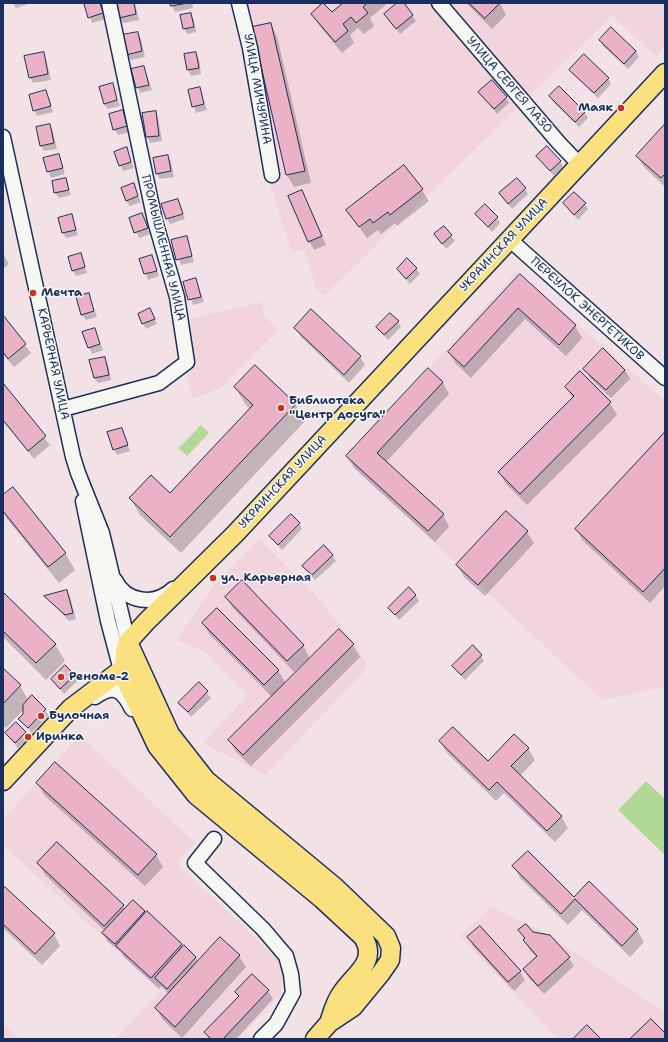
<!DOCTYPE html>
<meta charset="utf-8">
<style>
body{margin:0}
#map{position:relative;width:668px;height:1042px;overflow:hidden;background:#f3e2e5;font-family:"Shantell Sans",sans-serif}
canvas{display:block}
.frame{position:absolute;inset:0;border:4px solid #1b2f5e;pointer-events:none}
</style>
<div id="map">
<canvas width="668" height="1042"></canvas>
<div class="frame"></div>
</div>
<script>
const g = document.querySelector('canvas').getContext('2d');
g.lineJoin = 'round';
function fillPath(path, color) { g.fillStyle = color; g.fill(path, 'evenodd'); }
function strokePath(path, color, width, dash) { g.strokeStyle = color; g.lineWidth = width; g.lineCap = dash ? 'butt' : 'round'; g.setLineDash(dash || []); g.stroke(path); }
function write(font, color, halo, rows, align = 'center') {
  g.font = font + ' "Shantell Sans",sans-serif'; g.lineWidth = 3; g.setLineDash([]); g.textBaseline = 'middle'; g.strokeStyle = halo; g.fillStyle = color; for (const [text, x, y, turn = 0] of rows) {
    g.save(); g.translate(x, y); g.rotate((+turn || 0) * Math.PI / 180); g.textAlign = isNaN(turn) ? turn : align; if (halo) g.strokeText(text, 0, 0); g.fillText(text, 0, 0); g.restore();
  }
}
fillPath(new Path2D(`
 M236 3H665V46L656 56 612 16 324 296 317 290 304 249 292 253 260 153Z
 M517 271 665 401V687L602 700 346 460Z
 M261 302 265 316 278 330 222 387 192 399 177 322Z
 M259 539 314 593 355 644 368 667 265 775 203 743 248 695 204 651 176 640 214 585Z
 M80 735 195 843 176 863 284 964 281 995 237 1039H115L161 991 3 845V819Z
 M492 906 549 935 665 1012V1039H558L459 936Z
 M3 1023 20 1039H3Z`), '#f1d4dc');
fillPath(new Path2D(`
 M201 425 209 433 187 456 179 448Z
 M646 781 665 799V855L618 810Z`), '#b1d894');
fillPath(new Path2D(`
 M13 3H27L28 4 16 8Z
 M90 3H100L106 19 92 23 85 4Z
 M117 3H135L139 20 123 23 120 18Z
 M171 3H192L193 8 175 12Z
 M324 3 332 13 344 3H388L370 18 374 26 364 34 358 28 350 35 354 43 342 53 319 25 312 14Z
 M398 3H402L416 21 400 34 385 14Z
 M466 3H500L506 15 492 29Z
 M191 14 194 20 196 32 187 34 184 28Z
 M271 24 277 36 311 183 294 187 287 175 254 28Z
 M611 28 636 51 639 57 628 69 603 46 600 40Z
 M138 33 141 39 145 57 131 60 127 54Z
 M43 53 46 59 51 80 33 83 30 78Z
 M195 53 199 59 201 74 191 76 188 70 185 55Z
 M144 67 152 90 140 93 132 70Z
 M571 70 608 78 611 84 598 98 574 75Z
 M112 85 120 106 108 109 104 104Z
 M559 87 585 113 588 118 579 127 553 102 550 96Z
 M199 88 207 110 196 113 189 91Z
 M46 91 53 112 37 116 34 110Z
 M480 93 506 98 509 103 497 114Z
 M123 112 130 132 118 135 114 129Z
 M155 112 158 117 162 141 150 143 147 137 143 113Z
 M50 125 53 131 57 149 44 151 41 146Z
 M665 125V187L644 167 637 156Z
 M126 149 134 168 123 171 115 152Z
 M59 155 65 174 51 178 44 159Z
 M168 156 171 162 174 177 160 179 157 174Z
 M537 156 560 161 563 167 554 176Z
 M65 179 71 195 59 198 55 192Z
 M133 184 141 202 130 206 126 201Z
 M525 189 528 194 512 209 500 194Z
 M422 190 429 201 397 226 395 223 381 234 378 230 367 238 347 210Z
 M302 191 326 245 314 250 309 241Z
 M178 200 185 219 170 224 167 219Z
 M564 203 585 204 588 209 578 220Z
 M477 214 497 217 500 223 492 232Z
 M142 215 150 234 139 238 130 218Z
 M72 216 78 235 66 238 63 233Z
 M444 227 455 241 446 249 435 235Z
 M186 237 194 262 181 265 173 240Z
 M3 254 9 264 3 269Z
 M81 255 87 273 76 276 73 270Z
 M151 257 159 276 148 280 141 260Z
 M416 268 420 274 410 284 398 270Z
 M520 275 575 326 582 338 566 356 525 319 471 378 456 364 449 353Z
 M196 279 204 302 193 305 185 282Z
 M89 295 97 317 86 320 82 315Z
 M153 315 157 324 146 329 143 324Z
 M3 317 31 353 14 367 3 354Z
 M398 322 401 327 388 340 377 327Z
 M296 328 360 357 365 365 349 383 301 337Z
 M94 329 103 350 92 354 84 333Z
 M104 358 108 364 111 380 98 383 94 378Z
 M428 369 443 383 449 394 386 462 443 515 449 527 435 542 354 468 348 456Z
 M585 369 625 370 630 379 611 398 590 378Z
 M3 385 50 445 34 459 3 421Z
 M235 387 295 404 305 421 181 553 140 515 130 498 170 495 251 410 245 404Z
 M566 387 610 403 617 415 527 505 506 484 499 472 573 399Z
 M121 429 130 451 117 455 114 449Z
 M665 433V586L650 603 583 541 577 530Z
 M3 497 65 553 75 570 59 583 7 519 3 512Z
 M299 523 302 529 282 550 270 536Z
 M527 532 534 543 485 596 464 577 457 565Z
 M332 555 336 561 315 580 303 566Z
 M67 591 70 597 76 619 69 621 46 596Z
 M3 593 55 644 65 661 46 680 3 637Z
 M415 595 419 601 399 620 389 608Z
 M226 597 303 645 310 659 339 630 353 645 360 657 251 766 236 752 229 740 272 697 210 635 203 623 278 670 286 684 309 660 308 659 294 672 233 608Z
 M481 656 484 661 465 680 453 666Z
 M3 669 20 686 29 701 32 697 49 715 32 733 20 719 24 714V709L6 728 3 725Z
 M74 675 77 681 64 694 52 679Z
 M199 684 211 698 191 717 179 703Z
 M25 732 29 738 18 748 6 734Z
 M440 741 488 762 528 748 535 760 520 776 561 816 568 828 555 842 504 793 496 801 447 753Z
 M38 783 156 855 163 867 145 886 44 795Z
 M38 863 123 906 125 909 144 912 196 957 198 962 239 956 246 967 182 1038 163 1020 156 1008 169 994 161 986 159 989 124 957 121 952 108 942 103 933 105 931 45 875Z
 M514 867 574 898 589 883 637 930 644 942 630 957 582 910 568 925 520 878Z
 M3 890 54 934 60 946 42 965 3 928Z
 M520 930 533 933 569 958 574 966 544 994 529 978 524 970 537 958 529 949Z
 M468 937 520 972 525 980 514 991 473 946Z
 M268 991 273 999 236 1039H209L205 1032 239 997 236 992Z`), '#0003');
const building = new Path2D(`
 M100 3 103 13 88 18 84 4Z
 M116 3H134L136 14 119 18Z
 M170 3H188L171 6Z
 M323 3 332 12 343 3H367L363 7 368 13 356 23 351 17 343 24 348 31 335 42 311 14Z
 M397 3H404L413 15 396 29 384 14Z
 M469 3H500L485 18Z
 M191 13 194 27 183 29 180 15Z
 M271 23 305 171 286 175 252 27Z
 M611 27 636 51 624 64 599 40Z
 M138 32 142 51 126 55 122 35Z
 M44 52 48 74 29 78 24 56Z
 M196 52 199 68 187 70 184 54Z
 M584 54 609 78 594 93 569 70Z
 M144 66 149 85 136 88 131 69Z
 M492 80 507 97 494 109 478 92Z
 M113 83 117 100 104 104 99 87Z
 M559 86 585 112 575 122 549 96Z
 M200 87 204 104 192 107 188 90Z
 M46 90 51 106 33 111 29 95Z
 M123 110 127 126 113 130 109 114Z
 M156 111 159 136 146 137 142 113Z
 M50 124 54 143 40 146 36 127Z
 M665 124V174L661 178 636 156Z
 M547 146 561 161 550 171 536 156Z
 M127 147 131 162 119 166 114 152Z
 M59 154 63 168 47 172 43 158Z
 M168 155 171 171 156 174 153 158Z
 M404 165 423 189 390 215 388 212 373 223 370 219 359 227 346 210Z
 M66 178 69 190 54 193 52 181Z
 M517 178 526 188 508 204 499 193Z
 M134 183 138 196 126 201 121 188Z
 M302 190 322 236 308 242 288 196Z
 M574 192 586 203 574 215 563 203Z
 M178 199 183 214 166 219 161 204Z
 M485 204 498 217 488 227 475 214Z
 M142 213 148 228 134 233 129 218Z
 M72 214 76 230 62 233 58 218Z
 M444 226 452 235 442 244 434 234Z
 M187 236 192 256 176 260 171 240Z
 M81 253 85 267 72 271 68 257Z
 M152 255 157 271 144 274 139 259Z
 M407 258 417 268 406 279 397 269Z
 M520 274 576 325 559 345 518 308 464 367 448 352Z
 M196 278 201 297 188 300 183 282Z
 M89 293 94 311 81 315 76 297Z
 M150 308 155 319 142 324 138 314Z
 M311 309 361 356 344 375 294 328Z
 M390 313 399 321 384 335 376 327Z
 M3 315 26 344 8 359 3 352Z
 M95 328 100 344 88 348 82 332Z
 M603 348 625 370 606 390 583 369Z
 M105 357 109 375 94 378 89 360Z
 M255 365 296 404 170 537 129 498 151 475 170 493 253 405 234 387Z
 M428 368 443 382 377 453 444 514 428 531 346 456Z
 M580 371 611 402 520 494 498 472 574 396 565 387Z
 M3 383 46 436 28 451 3 420Z
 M122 428 128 445 113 450 107 432Z
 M665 432V568L643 592 575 529Z
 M13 487 66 553 48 567 3 511V495Z
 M506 511 528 531 478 585 456 565Z
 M291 514 300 523 278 545 269 536Z
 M324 545 333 555 312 575 302 566Z
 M242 580 304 645 287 661 225 597Z
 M409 587 416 595 395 615 388 608Z
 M67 590 73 613 65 615 44 596Z
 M3 592 56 644 36 663 3 631Z
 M217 608 279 670 264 685 202 623Z
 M339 629 354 644 243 755 228 740Z
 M473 645 482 655 461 675 452 666Z
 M65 665 75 675 60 689 51 679Z
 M3 668 21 685 3 704Z
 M199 682 208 691 188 712 178 703Z
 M32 695 46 709 28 728 18 719 23 714V705Z
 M16 722 26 732 15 743 5 733Z
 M453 727 488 761 514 734 529 748 511 766 562 816 547 831 497 782 489 790 439 741Z
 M55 762 157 854 138 875 36 783Z
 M57 842 124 905 104 926 37 863Z
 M528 851 574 897 589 881 638 929 622 946 575 899 561 914 512 866Z
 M5 887 55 933 35 954 3 924V889Z
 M133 900 145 911 115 944 102 933Z
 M147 911 182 944 151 978 116 946Z
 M526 924 533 932 550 935 570 957 538 986 523 969 537 956 523 940 525 938 518 930Z
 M480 926 521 971 508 982 467 937Z
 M220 937 240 955 175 1027 155 1008Z
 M184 945 196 957 167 989 155 978Z
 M252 974 269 990 223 1039H211L204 1032 239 996 235 992Z
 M651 1019 665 1033V1039H630Z
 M587 1025 601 1039H573Z`);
fillPath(building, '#ebb2c6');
strokePath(building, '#1b2f5e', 1);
const minor = new Path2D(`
 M239 3 250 48 272 175
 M439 3 559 143 580 165
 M3 137 73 457 78 473 102 533 128 642
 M509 239 665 378
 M63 409 159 383 187 362 177 297 155 221 109 3
 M83 501 108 621 121 670
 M115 580C126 603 155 606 173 589
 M95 697C114 684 122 689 132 709
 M214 839 195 863 263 929 286 956 291 974 293 993 276 1024 261 1039`);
const major = new Path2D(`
 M128 642 170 734 206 780 335 887 386 936 391 948 390 960 381 973 353 1007 329 1023 315 1039
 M121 670 157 746 196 795 322 899 363 937C379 962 353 975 341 994 335 1002 332 1014 329 1023
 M3 781 71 708 121 670 125 664V650L128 642 147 621 235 534 665 73`);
strokePath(minor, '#1b2f5e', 17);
strokePath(major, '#1b2f5e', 21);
strokePath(minor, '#f6f6f2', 14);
strokePath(major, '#fbe080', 18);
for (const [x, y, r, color] of [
 [621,108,4,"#c8321e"],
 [33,293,4,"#c8321e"],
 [281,408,4,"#c8321e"],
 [213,578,4,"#c8321e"],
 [61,677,4,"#c8321e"],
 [41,716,4,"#c8321e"],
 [28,737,4,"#c8321e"]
]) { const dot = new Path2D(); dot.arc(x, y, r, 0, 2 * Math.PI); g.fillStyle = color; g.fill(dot); strokePath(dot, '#f6f6f2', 1.5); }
write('12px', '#1b2f5e', '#f6f6f2', [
 ["УЛИЦА СЕРГЕЯ ЛАЗО",509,85,49],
 ["УЛИЦА МИЧУРИНА",257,89,80],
 ["УКРАИНСКАЯ УЛИЦА",504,245,-47],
 ["ПРОМЫШЛЕННАЯ УЛИЦА",163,248,76],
 ["ПЕРЕУЛОК ЭНЕРГЕТИКОВ",587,309,42],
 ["КАРЬЕРНАЯ УЛИЦА",53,364,78],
 ["УКРАИНСКАЯ УЛИЦА",283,482,-47]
]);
write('bold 12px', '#1b2f5e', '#f6f6f2', [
 ["Маяк",613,108,"right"],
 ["Мечта",41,293],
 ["Библиотека",289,401],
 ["\"Центр досуга\"",289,415],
 ["ул. Карьерная",221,578],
 ["Реноме-2",69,677],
 ["Булочная",49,716],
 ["Иринка",36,737]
], 'left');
</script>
